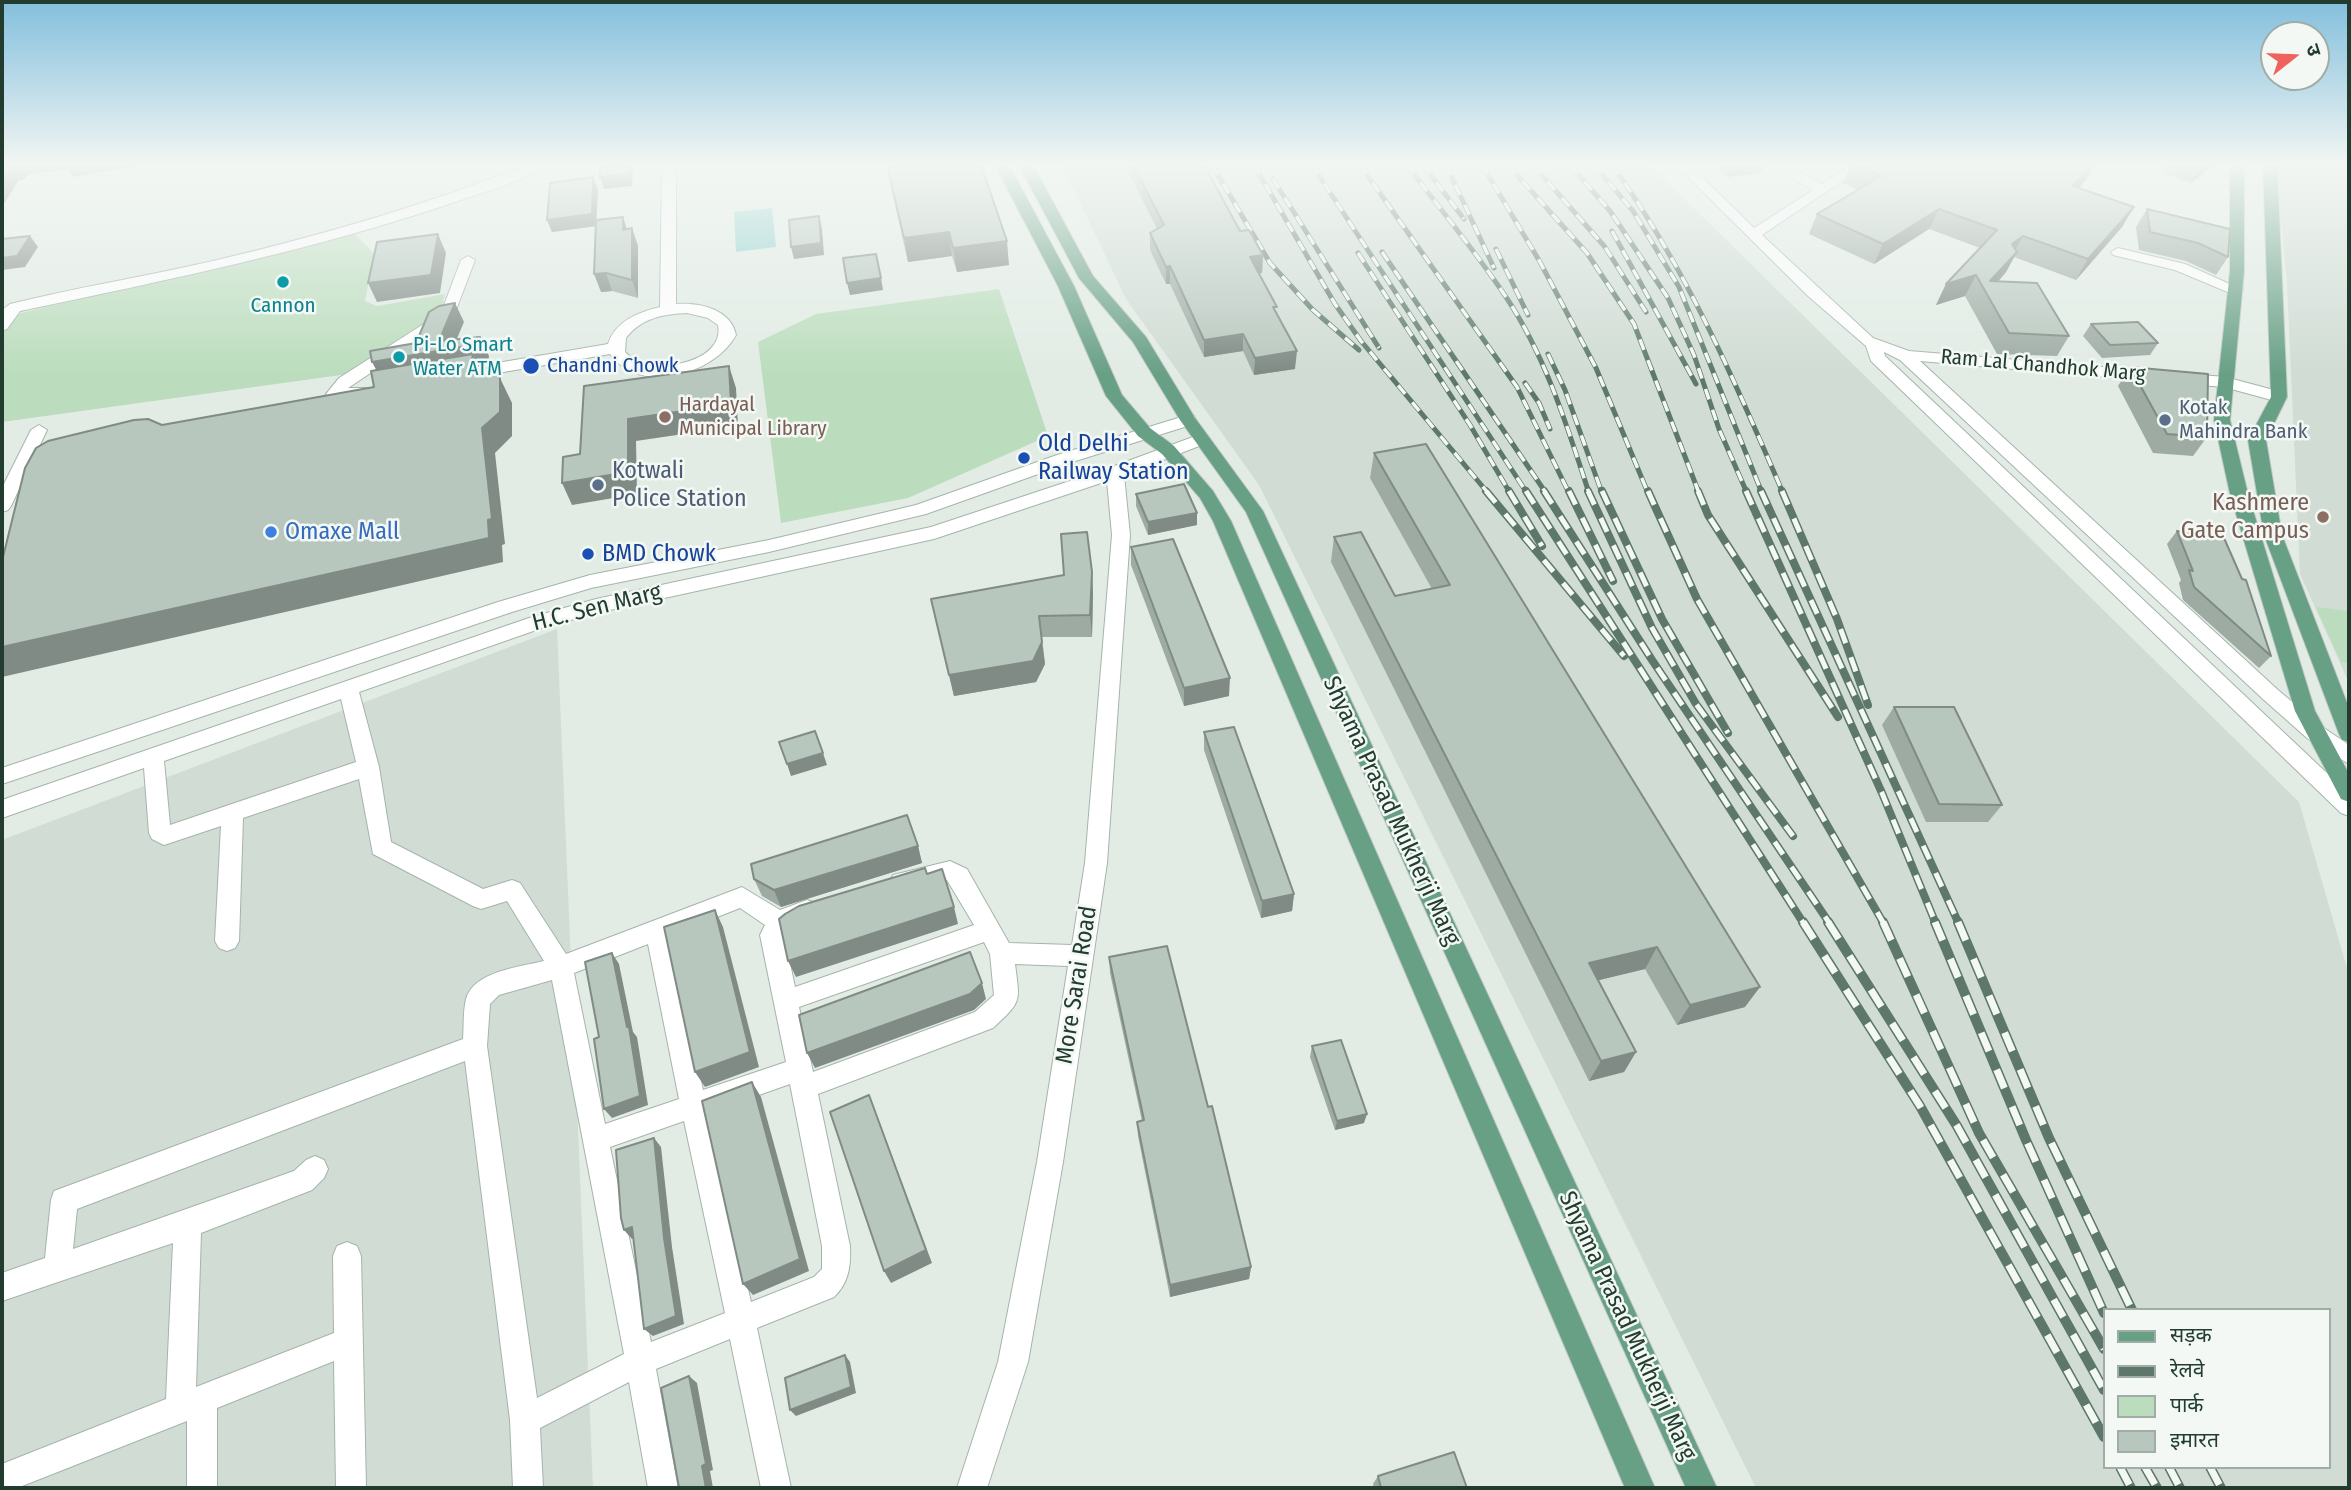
<!DOCTYPE html>
<meta charset="utf-8">
<style>
body{margin:0}
#map{position:relative;width:2351px;height:1490px;overflow:hidden;background:#e2ece5;font-family:"Fira Sans Condensed","Noto Sans Devanagari",sans-serif}
canvas{display:block}
.frame{position:absolute;inset:0;border:4px solid #223d30;pointer-events:none}
.legend{position:absolute;left:2103px;top:1308px;width:228px;height:161px;box-sizing:border-box;background:#f3f8f4;border:2px solid #9fada6;margin:0;padding:9px 12px;list-style:none;font-size:21px;color:#223d30}
.legend li{display:flex;align-items:center;gap:14px;height:35px}
.legend b{width:35px;border:2px solid #9fada6}
.north{position:absolute;left:2260px;top:21px;width:70px;height:70px;box-sizing:border-box;background:#f3f8f4;border:2px solid #9fada6;border-radius:50%;rotate:72deg;font-size:19px;font-weight:700;line-height:28px;text-align:center;color:#223d30}
.north::after{content:'';display:block;margin:auto;width:24px;height:32px;background:#ee635e;clip-path:polygon(50% 0,100% 100%,50% 72%,0 100%)}
</style>
<div id="map">
<canvas width="2351" height="1490"></canvas>
<div class="frame"></div>
<ul class="legend">
<li><b style="height:9px;background:#68a086"></b>सड़क</li>
<li><b style="height:9px;background:#5d786b"></b>रेलवे</li>
<li><b style="height:19px;background:#bbddbd"></b>पार्क</li>
<li><b style="height:19px;background:#b7c7be"></b>इमारत</li>
</ul>
<div class="north">उ</div>
</div>
<script>
const g = document.querySelector('canvas').getContext('2d');
g.lineJoin = 'round';
function fillPath(path, color) { g.fillStyle = color; g.fill(path, 'evenodd'); }
function strokePath(path, color, width, dash) { g.strokeStyle = color; g.lineWidth = width; g.lineCap = dash ? 'butt' : 'round'; g.setLineDash(dash || []); g.stroke(path); }
function write(font, color, halo, rows, align = 'center') {
  g.font = font + ' "Fira Sans Condensed",sans-serif'; g.lineWidth = 5; g.setLineDash([]); g.textBaseline = 'middle'; g.strokeStyle = halo; g.fillStyle = color; for (const [text, x, y, turn = 0] of rows) {
    g.save(); g.translate(x, y); g.rotate((+turn || 0) * Math.PI / 180); g.textAlign = isNaN(turn) ? turn : align; if (halo) g.strokeText(text, 0, 0); g.fillText(text, 0, 0); g.restore();
  }
}
fillPath(new Path2D(`
 M1062 165H1650L2299 802 2349 975V1488H1756L1259 485 1126 299ZM2104 1310H2328V1467H2104Z
 M2276 165H2349V683L2300 574 2287 284Z
 M557 629 593 1488H2V840Z`), '#d0dcd4');
fillPath(new Path2D(`
 M355 234 374 254 365 301 377 306 445 294 440 314 348 374 2 422V331L8 316Z
 M999 289 1048 436 908 498 781 523 758 342 816 314Z
 M2316 607 2349 611V663L2341 662Z`), '#bbddbd');
fillPath(new Path2D(`
 M772 208 776 247 736 252 734 212Z`), '#8bd0cc');
const minor = new Path2D(`
 M527 165H546C531 179 480 193 458 201 315 250 168 280 20 311L7 329 2 331V310L10 304C78 287 149 276 217 260 323 235 426 205 527 165Z
 M662 165H676V304C699 302 731 309 736 335 714 375 640 396 610 354L462 379 456 377 454 374 456 371 462 369 608 344C615 321 639 312 660 307ZM687 313 708 318 718 325C726 364 648 378 625 352L626 338C641 318 664 314 687 313Z
 M1676 165H1690L1754 228 1813 190 1771 165H1788L1822 184 1850 165H1866L1762 235 1873 338 1909 351 2225 377 2285 393 2287 397 2285 401 2279 402 2224 387 1920 361 2278 690 2321 726 2349 745V764L2307 738 2264 700 1900 360 1884 352 1885 356 2349 794V816L2341 813 1871 361 1866 346 1808 296Z
 M2118 248 2185 264 2243 290 2235 295 2230 293 2175 270 2113 255 2111 252Z
 M468 256 475 260 453 318 348 388H367L369 392 367 396 328 398 326 394 339 378 441 313 461 260Z
 M1188 415 1194 416 1196 420 1194 424 1069 463 926 514 769 552 591 588 512 612 2 784V768L498 602 590 575 769 540 916 505 1057 455Z
 M39 425 47 430 11 506 8 510 2 512V488L31 430Z
 M1201 434 1207 435 1210 439 1207 443 1124 475 1130 535 1107 863 1063 1162 1028 1362 987 1488H957L998 1362 1037 1162 1068 966 1015 964C1020 1003 1022 1001 993 1028L818 1094 850 1246C851 1265 849 1283 834 1297L757 1328 791 1488H761L730 1339 656 1369 678 1488H648L629 1382 540 1428 543 1488H513L510 1420 465 1061 77 1209 73 1249 294 1171 306 1160 315 1156 324 1160 328 1169 324 1178 312 1190 201 1233 196 1387 334 1333 333 1256 337 1246 347 1242 357 1246 361 1256 366 1488H336L334 1361 217 1408V1488H187V1421L17 1488H2V1464L166 1399 173 1243 2 1301V1273L45 1258 51 1200 54 1191 463 1039C464 1026 463 1011 466 999 474 971 520 967 544 961L507 901 481 909 473 906 373 854 359 779 243 818 239 941 235 948 227 951 219 948 215 941 221 826 164 845 152 839 149 833 144 768 2 818V800L529 618 596 599 931 527 1109 468ZM1107 481 1112 535 1085 863 1072 945 1009 943 967 869 950 861 893 875 890 882 893 889 901 892 947 880 974 925 795 987 784 935 794 925 815 917 819 910 815 903 807 900 780 910 742 887 566 954 520 883 512 880 483 889 391 842 379 767 359 692 542 628 596 613 934 539ZM341 699 356 762 170 825 164 761ZM740 908 765 925 760 935 786 1062 703 1090 669 936ZM984 942 990 954 994 995 975 1012 813 1072 799 1007ZM648 944 679 1099 605 1124 574 973ZM552 980 624 1354 537 1398 487 1046 490 1004 499 995ZM790 1084 822 1246V1269L814 1277 751 1302 708 1113ZM684 1121 725 1313 651 1342 610 1147Z`);
const major = new Path2D(`
 M995 165H1009L1074 286 1122 395 1150 428 1174 446 1213 491 1231 521 1655 1488H1625L1213 521 1200 498 1162 454 1138 436 1106 396 1058 286Z
 M1019 165H1033L1093 276 1146 337 1195 418 1263 511 1717 1488H1686L1246 512 1180 420 1133 342 1079 278Z
 M2230 165H2244V271L2230 420 2248 494 2315 711 2349 774V802L2341 799 2295 711 2230 494 2214 420 2230 271Z
 M2263 165H2277L2287 397 2266 440 2282 535 2349 708V742L2342 740 2339 734 2264 535 2248 440 2271 397Z`);
strokePath(minor, '#a5b4ab', 2);
strokePath(major, '#c1c9c5', 2);
fillPath(minor, '#fff');
fillPath(major, '#68a086');
const railFar2 = new Path2D(`
 M1212 165 1270 263 1313 310 1359 350
 M1254 165 1335 304 1361 341 1488 493
 M1312 165 1527 493
 M1360 165 1517 387 1569 493
 M1407 165C1440 209 1476 252 1506 297 1546 357 1567 426 1589 493
 M1423 165 1464 219
 M1446 165 1494 268
 M1482 165 1540 262 1596 368 1648 493
 M1508 165 1587 253 1634 324 1699 493
 M1533 165 1605 247 1646 312
 M1570 165 1610 211 1668 298 1694 355 1719 429 1747 493
 M1594 165 1633 211 1679 287 1762 493
 M1612 165C1685 266 1734 379 1783 493
 M1273 179 1379 348
 M1612 231 1696 384
 M1496 249 1528 315
 M1382 252 1546 493
 M1358 253 1470 425 1510 493
 M1548 354 1565 390 1602 493
 M1525 383 1539 403 1550 429`);
const railFar1 = new Path2D(`
 M1486 491 1624 656
 M1509 491 1542 546
 M1526 491 1804 924
 M1544 491 1652 660 1830 924
 M1569 491 1613 581
 M1588 491 1652 628 1696 704 1793 836
 M1602 491 1662 619 1728 733
 M1648 491 1697 599 1884 924
 M1698 491 1708 515 1838 717
 M1746 491 1882 793 1936 924
 M1761 491 1959 924
 M1782 491 1837 619 1868 705`);
const rail = new Path2D(`
 M1803 922 1920 1106 2104 1437
 M1828 922 1957 1126 2104 1390
 M1883 922 1979 1133 2104 1349
 M1935 922 2026 1140 2104 1313
 M1958 922 2049 1138 2132 1310
 M2120 1467 2131 1488
 M2145 1467 2157 1488
 M2169 1467 2180 1488
 M2210 1467 2221 1488`);
strokePath(railFar2, '#5d786b', 5);
strokePath(railFar1, '#5d786b', 8);
strokePath(rail, '#5d786b', 10);
strokePath(railFar2, '#f3f8f4', 3.5, [11]);
strokePath(railFar1, '#f3f8f4', 5, [15]);
strokePath(rail, '#f3f8f4', 7, [20]);
fillPath(new Path2D(`
 M886 165H981L1009 265 957 272 952 256 908 262Z
 M1125 165H1204L1240 231 1263 255 1262 273H1259L1277 314 1295 369 1254 375 1243 351 1204 357 1170 284H1166L1150 250V233L1157 229Z
 M1716 165H1763L1760 173 1727 177Z
 M1851 165H2094L2086 180 2078 188 2134 207 2122 227 2076 280 2014 257 2006 272 1998 282 2069 336 2057 356 1997 354 1965 296 1936 305 1946 284 1980 248 1929 229 1874 264 1809 234 1817 214 1858 190 1843 183Z
 M2165 165H2214L2191 183 2161 172Z
 M593 177 598 189 596 220 627 229 632 228 638 246V298L612 291 601 292 596 226 552 232 547 220Z
 M2147 209 2228 257 2216 275 2186 261 2139 250 2136 227Z
 M2091 324 2158 343 2150 355 2102 358 2083 336Z
 M2130 367 2207 437 2193 456 2153 453 2118 386Z
 M1374 453 1745 1007 1677 1025 1645 969 1598 980 1636 1052 1624 1072 1589 1081 1331 562 1334 537 1395 596 1432 589 1370 478Z
 M1136 494 1197 513V525L1148 535 1136 506Z
 M2177 531 2271 656 2259 668 2183 600 2179 583 2181 580 2167 544Z
 M1131 547 1229 696 1184 706 1131 565Z
 M1092 572 1093 593 1092 637H1042L1045 664 1036 682 954 696 931 599Z
 M1894 707 2002 805 1988 822H1926L1882 725Z
 M1204 732 1294 894 1292 911 1261 918 1204 750Z
 M918 846 922 863 781 907 762 896 754 879Z
 M1109 957 1208 1107 1251 1267 1249 1279 1170 1297 1138 1136 1137 1122 1142 1121 1110 973Z
 M1312 1046 1364 1123 1335 1130 1310 1057Z
 M1378 1476 1467 1488H1374L1373 1484Z`), '#9daba3');
fillPath(new Path2D(`
 M16 165H143L73 177 68 169 27 175 23 180 18 181 4 204H2V181L9 169Z
 M629 165H633L632 186 604 189 600 177Z
 M1731 165H1763L1760 173 1727 177Z
 M2092 165H2094L2086 180 2061 206 2073 186Z
 M2206 165H2214L2191 183 2198 171Z
 M593 177 598 189 596 226 552 232 547 220Z
 M2134 207 2122 227 2076 280 2088 259Z
 M1939 209 1929 229 1874 264 1883 244Z
 M819 216 822 228 824 255 794 259 791 247Z
 M623 217 629 235 623 230Z
 M632 228 638 246V298L632 280Z
 M949 232 952 256 908 262 904 238Z
 M438 234 446 253 440 293 377 302 368 283Z
 M30 236 38 247 25 267 2 270V258Z
 M2023 236 2012 256V244Z
 M1007 241 1009 265 957 272 953 248Z
 M2017 252 2006 272 1986 294 1990 281Z
 M1263 255 1262 273 1249 275 1250 257Z
 M1170 266V284H1166V267Z
 M606 273 612 291 601 292 594 274Z
 M1976 275 1965 296 1936 305 1946 284Z
 M881 278 883 290 850 295 847 283Z
 M455 303 464 322 453 348 480 337 489 356 488 362 478 364 485 378 382 381 372 362 439 341Z
 M1243 334V351L1204 357V340Z
 M1297 351 1295 369 1254 375 1255 358Z
 M729 366 736 388 738 426 636 441 637 494 572 505 562 483 628 419Z
 M500 378 512 403V436L495 453 505 544 502 545 503 562 2 677V647L482 428Z
 M1197 513V525L1148 535V522Z
 M1092 572 1093 593 1092 637 1090 615Z
 M1042 642 1045 664 1036 682 954 696 949 675Z
 M1230 678 1229 696 1184 706V688Z
 M823 753 827 765 791 776 787 764Z
 M918 846 922 863 781 907 774 890Z
 M1294 894 1292 911 1261 918 1262 901Z
 M954 907 958 924 796 977 788 961Z
 M715 910 723 927 759 1067 705 1087 695 1072Z
 M1657 947 1645 969 1579 985 1589 963Z
 M612 953 619 964 633 1032 637 1037 648 1105 612 1118 604 1109 627 1027Z
 M982 983 986 999 974 1010 815 1068 807 1053Z
 M1760 987 1745 1007 1677 1025 1690 1005Z
 M1636 1052 1624 1072 1589 1081 1601 1061Z
 M752 1082 761 1097 809 1271 753 1295 743 1284Z
 M869 1095 932 1263 891 1283 884 1271Z
 M1367 1114 1364 1123 1335 1130 1337 1121Z
 M654 1138 661 1147 672 1247 684 1324 653 1336 644 1329 664 1238Z
 M632 1227 640 1236 632 1239 624 1230Z
 M1251 1267 1249 1279 1170 1297V1285Z
 M845 1355 850 1362 856 1393 796 1416 790 1410Z
 M689 1376 697 1383 713 1470 710 1471 713 1488H706Z`), '#808b85');
const building = new Path2D(`
 M2 165H16L15 168 9 169 2 181Z
 M600 165H629L628 174 600 177Z
 M887 165H981L1007 241 953 248 949 232 904 238Z
 M1133 165H1204L1240 231 1249 230 1263 255 1250 257 1277 307H1273L1297 351 1255 358 1243 334 1204 340 1170 266 1166 267 1150 233 1164 225Z
 M1856 165H2092L2073 186 2134 207 2088 259 2023 236 2012 244 2017 252 1990 281 2037 283 2069 336 2009 333 1976 275 1946 284 1997 230 1939 209 1883 244 1817 214 1881 176Z
 M2184 165H2206L2198 171Z
 M593 177 592 214 547 220 550 183Z
 M2147 209 2230 229 2228 257 2198 243 2150 232Z
 M819 216 821 243 791 247 789 220Z
 M623 217V230L632 228V280L606 273 594 274 596 220Z
 M438 234 431 275 368 283 377 242Z
 M30 236 17 256 2 258V239Z
 M876 254 881 278 847 283 843 258Z
 M455 303 439 341 480 337 479 344 372 362 370 351 416 343 429 312 439 306Z
 M2138 322 2158 343 2110 345 2091 324Z
 M473 354 471 364 491 369 500 378V412L482 428 492 519 488 520 489 538 2 647V561L25 468 36 448 48 441 134 420 148 419 162 425 374 387 371 371Z
 M729 366 731 404 628 419V472L562 483 563 457 580 454 584 386Z
 M2130 367 2208 374 2207 437 2167 434Z
 M1426 444 1760 987 1690 1005 1657 947 1589 963 1636 1052 1601 1061 1334 537 1361 532 1395 596 1450 585 1374 453Z
 M1184 484 1197 513 1148 522 1136 494Z
 M2177 531 2224 538 2242 579 2246 580 2271 656 2194 587 2189 570 2193 571Z
 M1087 532 1092 572 1090 615 1039 616 1042 642 1033 661 949 675 931 599 1064 575 1061 534Z
 M1173 539 1230 678 1184 688 1131 547Z
 M1894 707H1954L2002 805 1939 804Z
 M1234 727 1294 894 1262 901 1204 732Z
 M815 731 823 753 787 764 779 742Z
 M907 815 918 846 774 890 754 879 751 864Z
 M925 868 927 874 942 869 954 907 788 961 779 919 785 914 799 906Z
 M715 910 750 1052 695 1072 664 927Z
 M1167 946 1208 1107 1212 1106 1251 1267 1170 1285 1137 1122 1144 1120 1109 957Z
 M970 952 982 983 970 994 807 1053 799 1015Z
 M612 953 627 1027H629L640 1096 604 1109 594 1039 599 1037 585 962Z
 M1341 1040 1367 1114 1337 1121 1312 1046Z
 M752 1082 800 1259 743 1284 702 1101Z
 M869 1095 926 1250 884 1271 830 1112Z
 M654 1138 664 1238 676 1316 644 1329 632 1227 624 1230 621 1218 616 1150Z
 M845 1355 851 1387 790 1410 785 1378Z
 M689 1376 706 1464 702 1466 706 1488H679L661 1388Z
 M1454 1452 1467 1488H1381L1378 1476Z`);
fillPath(building, '#b7c7be');
strokePath(building, '#808b85', 2);
const sky = g.createLinearGradient(0, 0, 0, 374);
sky.addColorStop(0, '#83bfdd');
sky.addColorStop(0.44, '#f2f6f3');
sky.addColorStop(1, '#f2f6f300');
g.fillStyle = sky;
g.fillRect(0, 0, 2351, 374);
for (const [x, y, r, color] of [
 [283,282,7,"#0f9aa8"],
 [399,357,7,"#0f9aa8"],
 [531,366,9,"#1a4fb4"],
 [665,417,7,"#8d6e63"],
 [2165,420,7,"#5c6f8a"],
 [1024,458,7,"#1a4fb4"],
 [598,485,7,"#5c6f8a"],
 [2323,517,7,"#8d6e63"],
 [271,532,7,"#3f7fe0"],
 [588,554,7,"#1a4fb4"]
]) { const dot = new Path2D(); dot.arc(x, y, r, 0, 2 * Math.PI); g.fillStyle = color; g.fill(dot); strokePath(dot, '#f3f8f4', 2.5); }
write('21px', '#0d838f', '#f3f8f4', [
 ["Cannon",283,306],
 ["Pi-Lo Smart",413,345,"left"],
 ["Water ATM",413,369,"left"]
]);
write('21px', '#164399', '#f3f8f4', [
 ["Chandni Chowk",547,366]
], 'left');
write('21px', '#223d30', '#f3f8f4', [
 ["Ram Lal Chandhok Marg",2043,366,5]
]);
write('21px', '#785e54', '#f3f8f4', [
 ["Hardayal",679,405],
 ["Municipal Library",679,429]
], 'left');
write('21px', '#4e5e75', '#f3f8f4', [
 ["Kotak",2179,408],
 ["Mahindra Bank",2179,432]
], 'left');
write('24px', '#164399', '#f3f8f4', [
 ["Old Delhi",1038,444],
 ["Railway Station",1038,472],
 ["BMD Chowk",602,554]
], 'left');
write('24px', '#4e5e75', '#f3f8f4', [
 ["Kotwali",612,471],
 ["Police Station",612,499]
], 'left');
write('24px', '#785e54', '#f3f8f4', [
 ["Kashmere",2309,503],
 ["Gate Campus",2309,531]
], 'right');
write('24px', '#366cbe', '#f3f8f4', [
 ["Omaxe Mall",285,532]
], 'left');
write('24px', '#223d30', '#f3f8f4', [
 ["H.C. Sen Marg",597,608,-14],
 ["Shyama Prasad Mukherji Marg",1391,811,65],
 ["More Sarai Road",1077,985,-81],
 ["Shyama Prasad Mukherji Marg",1627,1326,65]
]);
</script>
